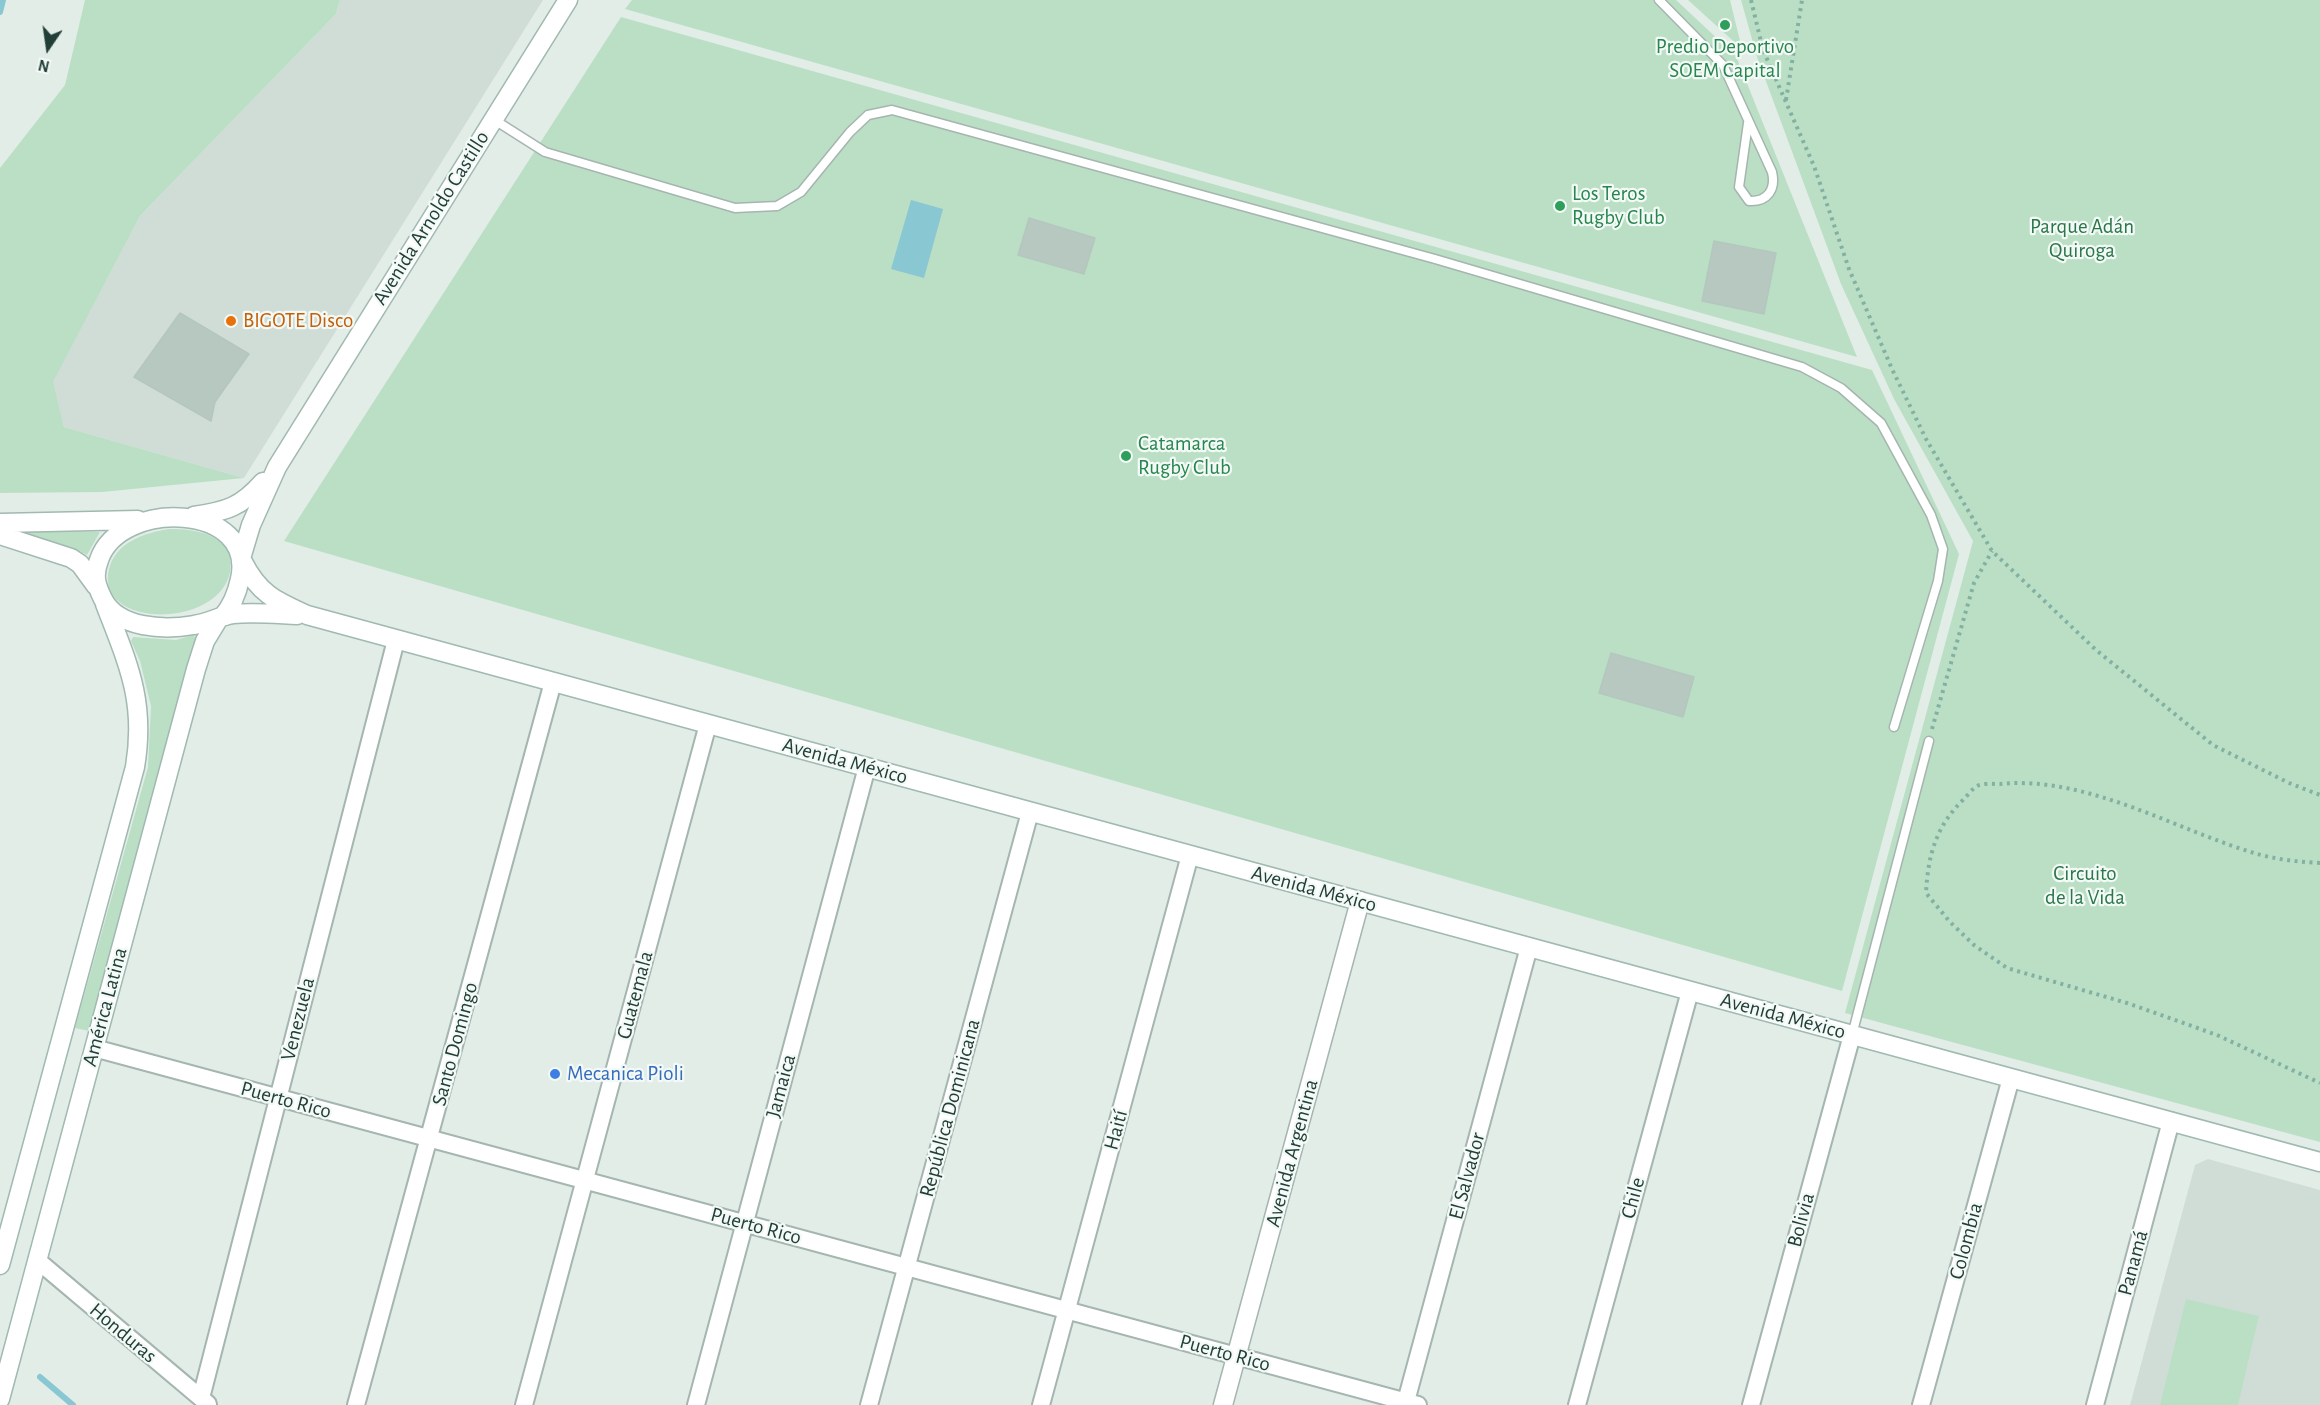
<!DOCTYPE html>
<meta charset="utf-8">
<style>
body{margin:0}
#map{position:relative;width:2320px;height:1405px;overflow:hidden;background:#e2ede8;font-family:"Alegreya Sans",sans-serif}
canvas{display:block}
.north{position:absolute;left:18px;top:18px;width:60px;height:60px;-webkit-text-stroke:4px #f3f9f6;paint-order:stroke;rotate:193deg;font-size:16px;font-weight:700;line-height:24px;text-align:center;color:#223f37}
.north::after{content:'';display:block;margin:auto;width:21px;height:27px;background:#223f37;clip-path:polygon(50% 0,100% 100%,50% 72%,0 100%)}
</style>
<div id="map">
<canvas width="2320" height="1405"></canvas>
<div class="north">N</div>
</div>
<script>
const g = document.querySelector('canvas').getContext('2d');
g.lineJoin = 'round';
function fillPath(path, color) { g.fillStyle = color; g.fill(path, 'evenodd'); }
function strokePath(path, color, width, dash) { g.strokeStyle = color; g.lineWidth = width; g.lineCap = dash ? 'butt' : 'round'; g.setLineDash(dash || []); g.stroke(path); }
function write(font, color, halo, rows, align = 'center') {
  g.font = font + ' "Alegreya Sans",sans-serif'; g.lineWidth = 4.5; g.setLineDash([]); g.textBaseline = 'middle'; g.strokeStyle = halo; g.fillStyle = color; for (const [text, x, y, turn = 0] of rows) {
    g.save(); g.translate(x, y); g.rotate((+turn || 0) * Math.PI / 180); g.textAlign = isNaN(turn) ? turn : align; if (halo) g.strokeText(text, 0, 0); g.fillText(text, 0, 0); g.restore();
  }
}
fillPath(new Path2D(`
 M340 0H543L244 478 64 427 52 382 140 216 336 14Z
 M2208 1159 2320 1190V1405H2130L2195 1165Z`), '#d0ddd7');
fillPath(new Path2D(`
 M85 0H340L336 14 140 216 53 382 64 427 244 478 102 492 0 493V168L65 85Z
 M632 0H1676L1736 56 1857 357 625 9Z
 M1688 0H1730L1742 49Z
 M1741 0H2320V1142L1845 1013 1973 541 1894 399 1841 284 1757 57Z
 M621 17 1872 370 1959 554 1842 991 284 541Z
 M169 529C189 529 215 531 227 550 231 556 231 565 230 572 219 629 94 629 109 569 116 542 144 533 169 529Z
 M5 530 100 532 87 555 71 547Z
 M193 635 196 638 89 1031 75 1028 148 767 151 706 140 661 131 641 133 637 176 640Z
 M2186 1299 2259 1316 2238 1405H2160Z`), '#bbdfc5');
fillPath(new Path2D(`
 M911 200 943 209 924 278 891 269Z`), '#89c7d3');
strokePath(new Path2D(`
 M0 12 3 0
 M40 1377 73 1405`), '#89c7d3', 6);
const building = new Path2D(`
 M1029 218 1095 238 1084 274 1018 255Z
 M1714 241 1776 253 1764 314 1702 301Z
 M180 313 249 354 215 402 211 421 134 377Z
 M1611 653 1694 677 1683 717 1599 693Z`);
fillPath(building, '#b7c8c1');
strokePath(building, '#b4c7bf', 1.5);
const service = new Path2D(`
 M1659 0 1723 65 1772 172C1776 189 1768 202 1749 201L1739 187 1748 123
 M493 119 545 152 735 208 777 206 801 192 850 132 868 115 892 110 1435 259 1802 367 1841 388 1881 423 1931 515 1943 549 1938 581 1894 727
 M1852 1035 1929 741`);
const minor = new Path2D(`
 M94 1048 1418 1405
 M37 1260 208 1404
 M201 1398 396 640
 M356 1405 553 682
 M524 1405 708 724
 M696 1405 867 767
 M869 1405 1030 812
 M1041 1405 1190 855
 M1405 1405 1529 947
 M1577 1405 1690 991
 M1751 1405 1852 1035
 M1921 1405 2011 1078
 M2095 1405 2171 1121`);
const tertiary = new Path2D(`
 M1223 1405 1360 901`);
const secondary = new Path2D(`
 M194 516C227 511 241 507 263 482
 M0 523 138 520
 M0 535 71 558 80 564 96 586
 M242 555 251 525 277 467 568 0
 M243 562C259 594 276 601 307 615L2320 1162
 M223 616C233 605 237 593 240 579 257 503 120 498 99 560 93 576 96 585 103 599 118 629 165 630 194 625 208 623 220 616 233 614 254 612 275 614 297 615
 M0 1265 135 767C146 701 128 664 105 604
 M0 1399 196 669 205 641 219 618`);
strokePath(service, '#a5b5af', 11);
strokePath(minor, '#a5b5af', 20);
strokePath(tertiary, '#a5b5af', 21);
strokePath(secondary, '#a0b9b1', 21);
strokePath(new Path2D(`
 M1751 0 1763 50 1814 166 1849 269 1892 369 1926 439 1992 551 2096 650 2213 745 2289 783 2320 795
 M1786 100 1802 0
 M1932 729 1974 583 1992 551
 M2320 863C2300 862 2281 860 2261 855 2179 832 2088 775 2000 784 1993 784 1982 783 1977 786 1972 789 1968 795 1964 799 1936 826 1928 855 1926 893L1950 922 1974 945 2007 968 2127 1003 2217 1035 2320 1083`), '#82b1a3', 4, [3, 4.5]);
strokePath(service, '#fff', 8);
strokePath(minor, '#fff', 16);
strokePath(tertiary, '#fff', 18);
strokePath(secondary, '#fff', 18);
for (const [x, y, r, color] of [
 [1725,25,6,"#2e9e5b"],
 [1560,206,6,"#2e9e5b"],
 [231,321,6,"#e8710a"],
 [1126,456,6,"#2e9e5b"],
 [555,1074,6,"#3f7fe0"]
]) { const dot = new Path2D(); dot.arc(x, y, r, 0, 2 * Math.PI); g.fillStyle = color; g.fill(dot); strokePath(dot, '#f3f9f6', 2); }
write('21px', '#27864d', '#f3f9f6', [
 ["Predio Deportivo",1725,47,"center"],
 ["SOEM Capital",1725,71,"center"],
 ["Los Teros",1572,194],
 ["Rugby Club",1572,218],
 ["Catamarca",1138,444],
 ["Rugby Club",1138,468]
], 'left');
write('21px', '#223f37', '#f3f9f6', [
 ["Avenida Arnoldo Castillo",431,218,-58],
 ["Avenida México",845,761,15],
 ["Avenida México",1314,889,15],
 ["Guatemala",635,995,-75],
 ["América Latina",105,1007,-75],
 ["Avenida México",1783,1016,15],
 ["Venezuela",298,1019,-76],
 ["Santo Domingo",455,1044,-75],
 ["Jamaica",781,1086,-75],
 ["Puerto Rico",286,1100,15],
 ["República Dominicana",950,1108,-75],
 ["Haití",1116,1130,-75],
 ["Avenida Argentina",1292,1153,-75],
 ["El Salvador",1467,1176,-75],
 ["Chile",1633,1198,-75],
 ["Bolivia",1801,1220,-75],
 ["Puerto Rico",756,1226,15],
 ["Colombia",1966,1241,-75],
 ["Panamá",2133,1263,-75],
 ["Honduras",123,1333,40],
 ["Puerto Rico",1225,1353,15]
]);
write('21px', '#2a7749', '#f3f9f6', [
 ["Parque Adán",2082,227],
 ["Quiroga",2082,251],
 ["Circuito",2085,874],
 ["de la Vida",2085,898]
]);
write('21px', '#c56008', '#f3f9f6', [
 ["BIGOTE Disco",243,321]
], 'left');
write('21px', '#366cbe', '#f3f9f6', [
 ["Mecanica Pioli",567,1074]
], 'left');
</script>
